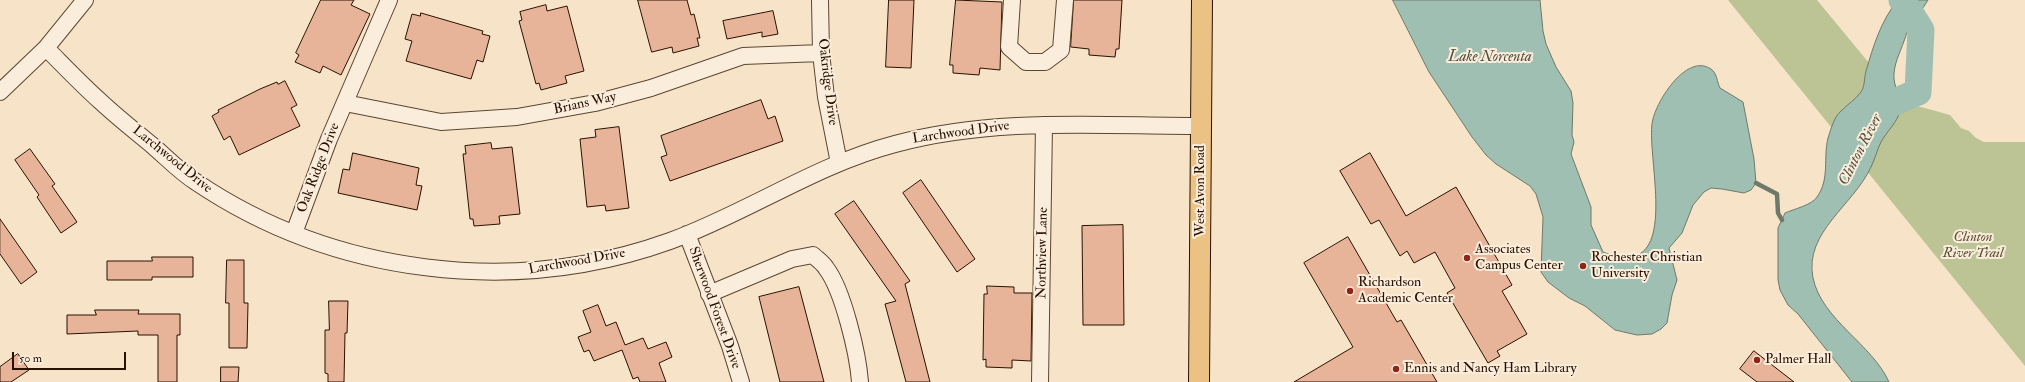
<!DOCTYPE html>
<style>
body{margin:0}
#map{position:relative;width:2025px;height:382px;overflow:hidden;background:#f7e3c8;font-family:"IM FELL Double Pica",serif}
canvas{display:block}
.scale{position:absolute;left:12px;top:352px;width:114px;height:18px;box-sizing:border-box;border:2px solid #291100;border-top:0;padding-left:5px;font-size:12px;line-height:14px;white-space:nowrap;color:#291100;-webkit-text-stroke:3px #faeddb;paint-order:stroke}
</style>
<div id="map">
<canvas width="2025" height="382"></canvas>
<div class="scale">50 m</div>
</div>
<script>
const g = document.querySelector('canvas').getContext('2d');
g.lineJoin = 'round';
function fillPath(path, color) { g.fillStyle = color; g.fill(path, 'evenodd'); }
function strokePath(path, color, width, dash) { g.strokeStyle = color; g.lineWidth = width; g.lineCap = dash ? 'butt' : 'round'; g.setLineDash(dash || []); g.stroke(path); }
function write(font, color, halo, rows, align = 'center') {
  g.font = font + ' "IM FELL Double Pica",serif'; g.lineWidth = 4; g.setLineDash([]); g.textBaseline = 'middle'; g.strokeStyle = halo; g.fillStyle = color; for (const [text, x, y, turn = 0] of rows) {
    g.save(); g.translate(x, y); g.rotate((+turn || 0) * Math.PI / 180); g.textAlign = isNaN(turn) ? turn : align; if (halo) g.strokeText(text, 0, 0); g.fillText(text, 0, 0); g.restore();
  }
}
fillPath(new Path2D(`
 M1728 0H1817L1902 103 1925 108 1950 115 1961 128 1969 131 1976 138 1984 142H2025V366Z`), '#bcc496');
const water = new Path2D(`
 M1393 0H1540L1543 31 1546 44 1556 67 1571 91 1573 103 1572 135 1574 142 1571 154 1591 207V225L1603 252C1683 284 1647 163 1652 124 1654 104 1686 52 1711 69 1717 73 1717 82 1720 88L1743 102 1754 159 1756 183 1751 190 1744 193 1722 189 1711 188 1704 192 1693 205 1682 233 1669 248 1677 280 1672 295 1667 323 1661 329 1652 334 1637 335 1615 330 1585 306 1569 298 1548 282 1541 272 1543 217 1536 194 1530 186 1496 164 1486 155 1472 137 1429 72Z
 M1898 0H1928C1923 9 1916 16 1910 24 1906 30 1907 35 1904 41 1900 53 1893 65 1894 79 1895 90 1903 99 1900 111 1897 123 1887 131 1881 142 1877 150 1875 159 1871 167 1853 206 1804 232 1813 278 1822 320 1872 344 1889 382H1852L1798 314 1788 305 1780 290 1778 280V228L1785 213C1794 209 1812 205 1817 197 1830 179 1823 158 1828 138 1831 129 1834 117 1841 111 1848 104 1855 100 1861 92 1865 86 1864 78 1866 71 1873 47 1881 20 1898 0Z`);
fillPath(water, '#9ebfb1');
strokePath(water, '#6f796a', 1);
strokePath(new Path2D(`
 M1756 183 1777 194 1778 213 1782 220`), '#6f796a', 4.5);
strokePath(new Path2D(`
 M1875 123 1883 107 1918 92 1921 30 1902 0`), '#9ebfb1', 27);
const building = new Path2D(`
 M321 0H354L351 5 370 14 341 75 323 66 320 73 295 62 299 55 296 53Z
 M638 0H687L691 15 694 14 700 38H697L699 46 673 53 672 47 652 52Z
 M889 0H914L911 68 886 67Z
 M956 0 1002 2 1000 70 980 68 979 75 953 73V65H950Z
 M1074 0H1122L1119 49H1116L1115 57 1089 55V49L1071 47Z
 M546 5 547 11 567 6 584 71 565 76 567 83 541 90 539 83 536 84 519 21 522 20 520 12Z
 M773 11 778 34 762 37V32L727 39 723 21Z
 M421 13 483 31 482 34 490 36 483 62 477 60 471 79 406 61 412 41 405 39 412 14 420 16Z
 M285 81 297 105 291 108 300 126 239 155 230 136 224 140 212 116 219 112 218 110 260 89 277 82 278 84Z
 M761 100 768 119 775 116 783 141 670 181 661 157 667 155 661 136Z
 M619 127 629 208 606 211 605 205 587 207 580 139 596 137 595 130Z
 M491 143 492 149 512 147 520 214 499 216 500 224 474 226 473 219H470L463 154H466L465 146Z
 M30 149 55 184 52 186 77 222 61 233 37 197 39 195 15 160Z
 M353 153 419 168 416 185 422 186 417 210 338 193 343 169 349 170Z
 M1370 153 1406 216 1456 187 1512 285 1502 291 1527 334 1497 351 1500 356 1488 363 1447 293 1455 288 1435 252 1414 263 1407 251 1400 256 1379 220 1371 224 1340 171Z
 M921 180 975 259 957 272 903 193Z
 M854 201 910 281 905 284 930 382H906L885 304 896 301 835 214Z
 M0 219 37 272 21 284 0 254Z
 M1123 225 1124 325H1083L1082 226Z
 M1348 237 1397 322 1401 320 1437 382H1294L1353 347 1304 263Z
 M152 257H193V277H152V280H107V261H152Z
 M227 260H244V303H248L247 348H229V303H226Z
 M987 286 1014 287V293H1032L1031 361 1012 360V368L986 367V359L983 360 984 294H987Z
 M799 287 824 382H780L759 297Z
 M329 301H348L347 333H345L344 382H328V374L325 373V330H329Z
 M598 305 606 326 616 322 625 345 643 338 648 349 666 342 672 357 659 363 666 382H640L638 377 633 379 622 350 594 361 589 350 584 352 578 337 591 332 583 311Z
 M95 310H139L138 314H180V335H177V382H158V335H138V331L67 334V315H96Z
 M1754 351 1794 382H1757L1740 369Z
 M18 354 29 370 11 382H0V367Z
 M221 367H239L238 382H221Z`);
fillPath(building, '#e8b499');
strokePath(building, '#291100', 1);
const minor = new Path2D(`
 M820 0 821 53 826 97 839 163
 M1012 0 1009 47 1026 62H1045L1061 50 1065 0
 M46 48C64 66 81 84 100 101 117 117 135 131 153 146 167 158 180 172 196 182 334 275 514 297 670 241 747 213 815 165 895 144 995 117 1099 126 1201 126
 M0 92 46 48 85 0
 M345 103 441 122 517 117 595 103 651 88 743 56 821 53
 M294 233 329 139 389 0
 M687 234 730 346 741 382
 M709 294 792 259 813 255C817 259 823 263 826 268 843 290 858 354 860 382
 M1040 382 1044 125`);
const major = new Path2D(`
 M1199 382 1202 0`);
strokePath(minor, '#5c4632', 18);
strokePath(major, '#291100', 22);
strokePath(minor, '#faeddb', 16);
strokePath(major, '#ecc284', 20);
for (const [x, y, r, color] of [
 [1467,258,4,"#8f2418"],
 [1583,266,4,"#8f2418"],
 [1350,291,4,"#8f2418"],
 [1757,360,4,"#8f2418"],
 [1396,369,4,"#8f2418"]
]) { const dot = new Path2D(); dot.arc(x, y, r, 0, 2 * Math.PI); g.fillStyle = color; g.fill(dot); strokePath(dot, '#faeddb', 1.5); }
write('14px', '#291100', '#faeddb', [
 ["Oakridge Drive",827,82,83],
 ["Brians Way",585,104,-12],
 ["Larchwood Drive",961,133,-8],
 ["Larchwood Drive",172,160,39],
 ["Oak Ridge Drive",319,168,-69],
 ["West Avon Road",1201,191,-90],
 ["Northview Lane",1043,253,-89],
 ["Larchwood Drive",577,262,-10],
 ["Sherwood Forest Drive",714,308,70]
]);
write('italic 14px', '#5c5034', '#faeddb', [
 ["Clinton",1973,238],
 ["River Trail",1973,254]
]);
write('14px', '#291100', '#faeddb', [
 ["Associates",1475,250],
 ["Campus Center",1475,266],
 ["Rochester Christian",1591,258],
 ["University",1591,274],
 ["Richardson",1358,283],
 ["Academic Center",1358,299],
 ["Palmer Hall",1765,360],
 ["Ennis and Nancy Ham Library",1404,369]
], 'left');
write('italic 15px', '#524e3e', '#faeddb', [
 ["Lake Norcenta",1490,58],
 ["Clinton River",1861,150,-63]
]);
</script>
